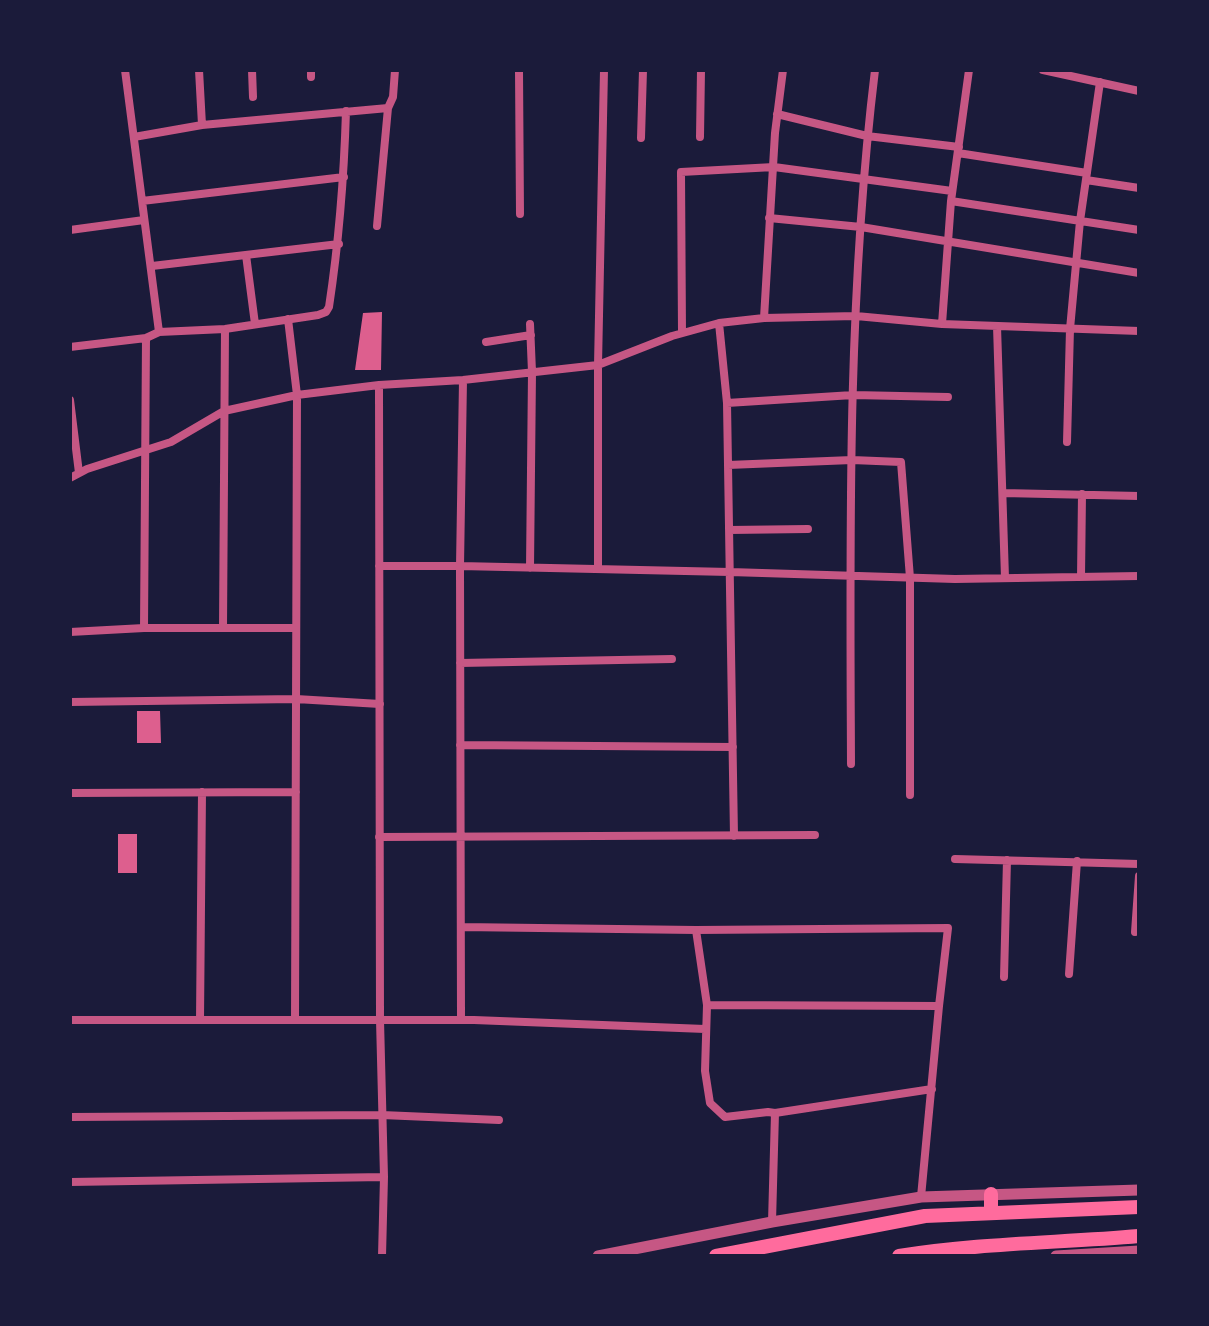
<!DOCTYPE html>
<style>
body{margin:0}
#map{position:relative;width:1209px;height:1326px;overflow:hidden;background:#1b1b3a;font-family:"Times New Roman",serif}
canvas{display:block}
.frame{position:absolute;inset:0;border:72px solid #1b1b3a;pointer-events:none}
</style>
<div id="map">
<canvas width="1209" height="1326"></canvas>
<div class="frame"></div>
</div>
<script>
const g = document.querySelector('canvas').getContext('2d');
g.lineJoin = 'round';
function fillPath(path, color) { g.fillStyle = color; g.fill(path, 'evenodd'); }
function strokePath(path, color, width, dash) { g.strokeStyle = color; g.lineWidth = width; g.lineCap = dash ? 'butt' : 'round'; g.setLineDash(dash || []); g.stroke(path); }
fillPath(new Path2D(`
 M382 312 381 370H355L363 313Z
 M137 711H160L161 743H137Z
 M118 834H137V873H118Z`), '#dd5f8e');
strokePath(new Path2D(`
 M125 70 159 332
 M199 70 202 125
 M252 70 253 97
 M311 70V77
 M519 70 520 214
 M1043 70 1139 91
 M777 114 867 136 959 147
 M134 137 202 125 388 108 393 97 395 70
 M700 137 701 70
 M641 138 643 70
 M958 153 1087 173
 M1086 180 1139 188
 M142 201 344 177
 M951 201 1139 230
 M769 218 861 227 1139 273
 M377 226 388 108
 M70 230 144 220
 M246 255 255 324
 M152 266 339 244
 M764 318 775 133 783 70
 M288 319 297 395 295 1020
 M719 323 727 403 734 836
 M942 324 951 201 969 70
 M997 326 1005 578
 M682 333 681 172 774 167 952 191
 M146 338 144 628H296
 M486 342 531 335
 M70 347 146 338 159 332 225 329 318 315 326 312 329 307C339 241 344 177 346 111
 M379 385 380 1020 384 1177 382 1256
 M70 400 79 473
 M727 403 853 395 948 397
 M1067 442 1070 329 1080 221 1100 82
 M728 465 852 460 901 462 910 578V795
 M70 478 87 469 171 442 224 411 297 395 379 385 463 380 598 365 672 336 719 323 764 318 856 316 942 324 1139 331
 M1003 493 1139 496
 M729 530 808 529
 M379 566H460L730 572 955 579 1139 576
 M530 568 532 372 530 324
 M598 569V365L604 70
 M1081 577 1082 494
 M223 628 225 329
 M70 632 144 628
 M460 663 672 659
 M70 702 296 699 380 704
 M460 745 733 747
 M851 764C850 533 847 300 875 70
 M70 793 296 792
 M379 837 815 835
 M955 859 1139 864
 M461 927 696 930 948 928 939 1006 921 1197
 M696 930 707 1005 705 1071 710 1103 725 1117 768 1112 775 1113 772 1222
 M1135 932 1139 876
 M1069 974 1077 861
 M1004 977 1007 860
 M707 1005 939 1006
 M70 1020H474L705 1029
 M200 1020 202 792
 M461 1020 460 566 463 380
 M775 1113 932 1089
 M70 1117 382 1115 499 1120
 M70 1182 384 1177`), '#c65784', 8);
strokePath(new Path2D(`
 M598 1256 772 1222 921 1197 1139 1190
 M1056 1256 1139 1251`), '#c65784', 11);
strokePath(new Path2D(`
 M991 1194V1212
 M716 1256 925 1216 1139 1207
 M899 1256C979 1243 1059 1243 1139 1236`), '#ff6b9d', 14);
</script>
